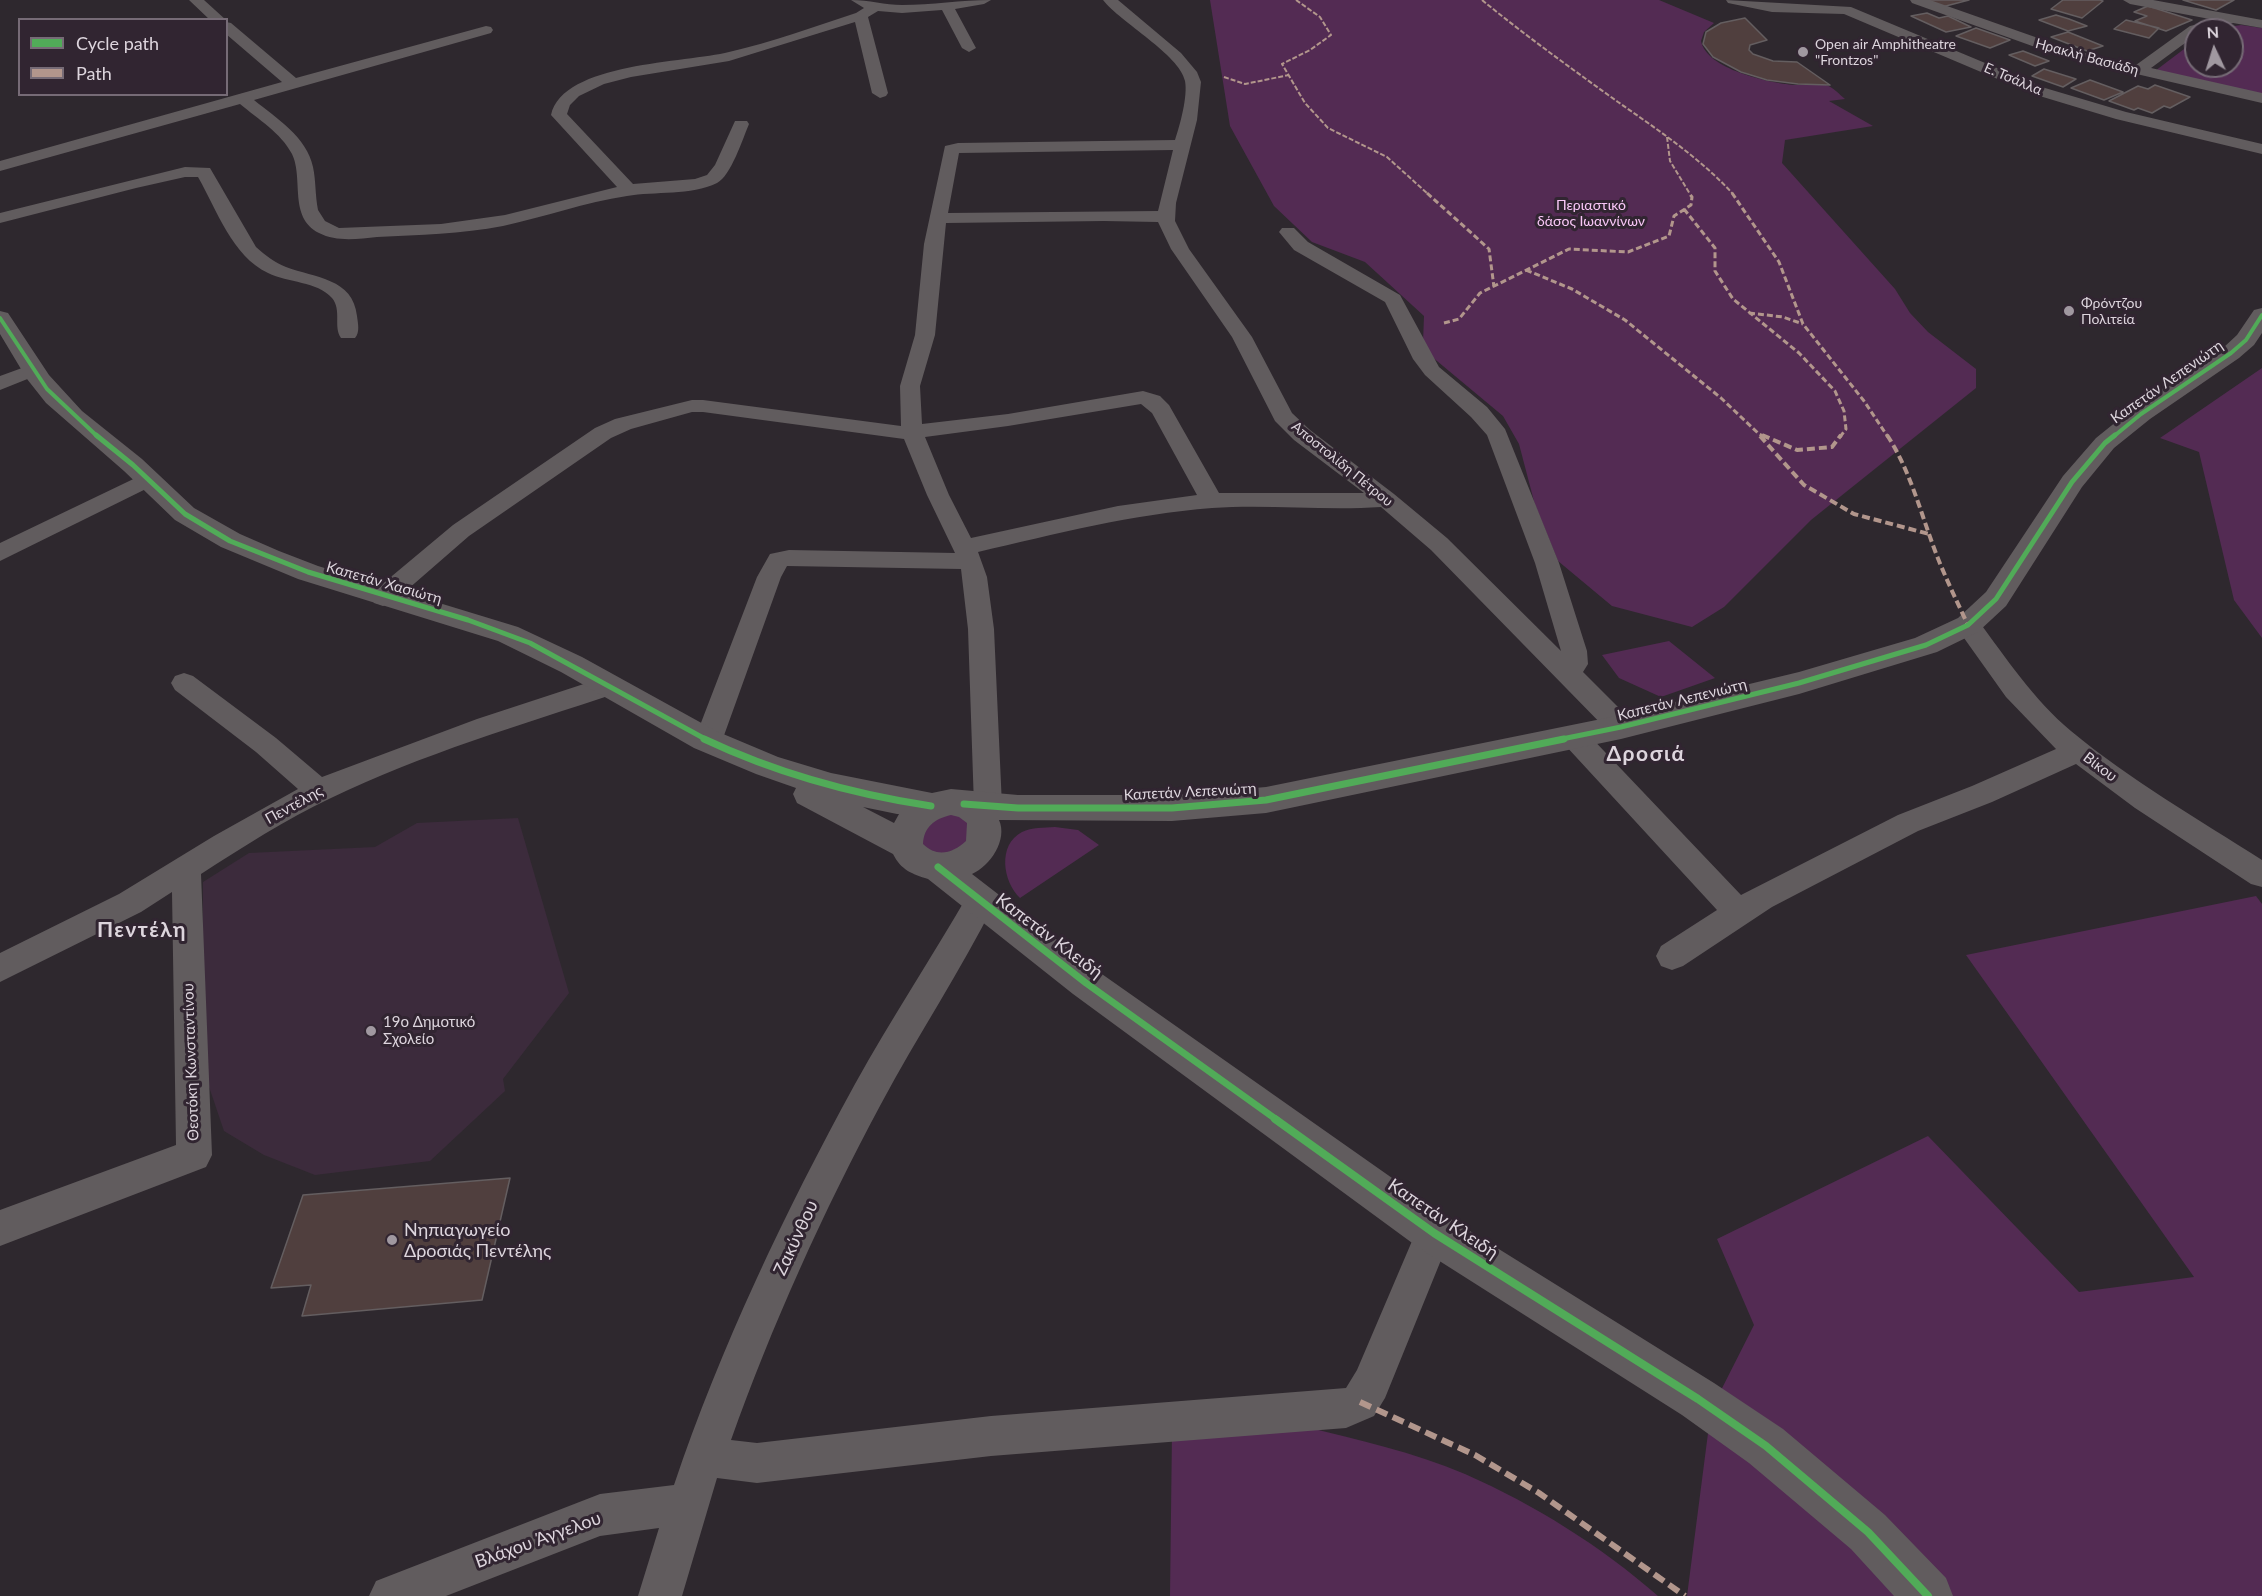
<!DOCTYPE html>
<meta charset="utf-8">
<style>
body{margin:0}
#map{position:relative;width:2262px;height:1596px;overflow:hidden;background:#2e282e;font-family:Lato,sans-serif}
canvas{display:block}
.legend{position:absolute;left:18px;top:18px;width:210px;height:78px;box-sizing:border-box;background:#312531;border:2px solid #766b76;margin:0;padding:8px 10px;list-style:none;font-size:18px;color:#ddd5dd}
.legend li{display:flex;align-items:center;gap:12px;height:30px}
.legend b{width:30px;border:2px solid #766b76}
.north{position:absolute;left:2184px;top:18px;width:60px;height:60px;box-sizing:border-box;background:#312531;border:2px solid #766b76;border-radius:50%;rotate:356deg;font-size:16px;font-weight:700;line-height:24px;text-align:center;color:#ddd5dd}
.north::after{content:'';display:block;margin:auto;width:21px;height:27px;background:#a098a0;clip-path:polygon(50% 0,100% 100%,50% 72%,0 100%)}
</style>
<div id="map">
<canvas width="2262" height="1596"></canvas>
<ul class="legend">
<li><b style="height:8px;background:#51ab58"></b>Cycle path</li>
<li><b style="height:8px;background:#b2968c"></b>Path</li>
</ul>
<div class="north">N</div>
</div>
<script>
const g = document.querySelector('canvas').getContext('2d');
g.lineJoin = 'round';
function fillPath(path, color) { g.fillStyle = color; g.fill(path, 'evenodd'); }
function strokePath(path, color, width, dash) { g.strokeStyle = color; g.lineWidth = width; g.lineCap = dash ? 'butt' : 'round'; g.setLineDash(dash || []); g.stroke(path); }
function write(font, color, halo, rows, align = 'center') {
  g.font = font + ' Lato,sans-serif'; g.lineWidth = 6; g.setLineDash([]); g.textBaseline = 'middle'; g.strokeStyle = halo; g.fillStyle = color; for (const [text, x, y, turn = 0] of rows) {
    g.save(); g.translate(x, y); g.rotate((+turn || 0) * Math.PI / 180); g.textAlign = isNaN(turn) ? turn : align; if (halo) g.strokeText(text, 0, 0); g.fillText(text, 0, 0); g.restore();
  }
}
fillPath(new Path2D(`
 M518 818 569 993 503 1079 505 1091 430 1161 315 1175 264 1155 224 1131 203 1069V882L249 853 375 847 417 823Z`), '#3c2b3c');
fillPath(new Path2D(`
 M1210 0H1659L1714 23 1704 32 1701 41C1706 69 1769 83 1794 85 1803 85 1817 82 1826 85 1833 87 1840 95 1845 99L1829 101 1873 126 1785 140 1782 163 1895 289 1910 313 1928 332 1976 369V388L1811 520 1724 607 1692 627 1612 606 1558 561 1535 505 1519 444 1503 416 1431 356 1423 343 1424 316 1365 262 1312 242 1274 206 1230 126Z
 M2241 25 2262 28V94L2155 71 2196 40V66H2232V30H2209Z
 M2262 368V638L2234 600 2199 452 2160 438Z
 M1669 641 1715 678 1661 697 1619 678 1602 655Z
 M947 812 969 818 972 843 939 856 921 845 922 827Z
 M1055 827 1078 830 1099 845 1020 898C1003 882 997 845 1022 832 1032 827 1044 828 1055 827Z
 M2256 896 2262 904V1596H1687L1711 1410 1754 1325 1717 1239 1928 1136 2079 1292 2194 1277 1966 955Z
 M1303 1426C1357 1440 1414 1452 1465 1474 1535 1505 1601 1546 1658 1596H1170L1172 1431Z`), '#532b53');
const building = new Path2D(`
 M1927 0H1969L1942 7Z
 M2063 0H2100L2103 1 2082 18 2051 9Z
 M2183 0H2234L2216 10Z
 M2148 6 2192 20 2166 31 2135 21 2147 16 2134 12Z
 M1927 13 1939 18 1948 16 1971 27 1946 32 1911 16Z
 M2056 15 2069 19 2087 26 2068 31 2039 20Z
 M1745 18 1767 40 1750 45 1749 50 1753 54 1773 61 1797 62 1830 85 1798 84 1767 80 1741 72 1713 57 1703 44 1706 32 1721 23Z
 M2126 20 2159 28 2149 38 2114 29Z
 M1976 28 2010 40 1990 48 1956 36Z
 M2068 32 2103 46 2087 51 2051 37Z
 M2023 51 2049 61 2035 66 2009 55Z
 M2044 69 2076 79 2063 87 2032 76Z
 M2090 80 2123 92 2104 100 2071 88Z
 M2155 85 2190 97 2170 108 2164 106 2152 113 2138 108 2134 110 2109 101 2138 86 2148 89Z
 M510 1178 482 1300 302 1316 311 1285 271 1288 303 1195Z`);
fillPath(building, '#503f3e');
strokePath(building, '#645e60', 1.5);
fillPath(new Path2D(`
 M189 0H204L226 20H210Z
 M851 0C869 0 885 5 902 5 932 5 961 0 991 0L984 4 955 9 976 48 969 52 962 48 942 10 902 13 878 11 868 17 888 93 886 96 880 98 872 93 855 22 729 61 631 77 604 84 579 96 570 105 567 114 633 184 695 179 707 175 715 165 735 121H747L749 124C743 138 731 176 717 183 691 196 655 191 627 196 585 202 545 217 503 226 461 234 419 235 377 237 358 239 336 242 319 233 288 217 304 179 292 154 281 133 258 119 240 104L0 171V161L282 82 226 34V22L231 23 296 78 486 26 491 27 493 30 491 33 254 100C276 118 307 137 313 167 316 181 315 195 318 210L325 221 339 228 441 224 505 215 617 187 551 115C563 62 686 63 729 52 772 42 814 27 856 13L864 8Z
 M1103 0H1118L1181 53 1197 72 1201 82 1197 120 1176 203 1175 221 1189 249 1252 337 1292 413 1310 430 1394 494 1447 538 1561 651 1535 563 1487 435 1471 417 1425 375 1413 359 1385 302 1294 250 1279 232 1282 228H1294L1308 242 1400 295 1439 367 1487 407 1505 429 1559 563 1587 651 1588 664 1583 672 1631 720 1635 727 1631 734 1621 737 1611 734 1431 550 1381 507C1325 511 1268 504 1212 508 1133 514 1055 534 978 552L987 577 994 629 1002 806 998 814 988 817 978 814 974 806 968 629 961 569 787 566 781 577 722 741 718 748 708 751 698 748 694 741 757 577 770 554 789 550 955 553 927 495 904 439 703 412H692L631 429 611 438 469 536 392 603 383 606 374 603 371 597 374 591 453 525 595 428 615 419 692 400H703L901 426 900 386 915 335 924 244 945 146 958 143 1175 140C1180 125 1188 96 1185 81 1180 55 1120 22 1103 0ZM1173 150 1158 211 948 213 959 153ZM1104 221 1158 222 1171 249 1232 337 1275 421 1294 440 1364 493H1219L1169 405 1160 396 1143 391 1008 414 922 424 920 386 935 335 946 223ZM1141 404 1152 413 1197 495 1118 506 971 538 949 495 925 437 1008 426Z
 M1726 0 1851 7 2045 88 2126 112 2262 144V154L2116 119 2033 94 1844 14 1772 12 1728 3Z
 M1910 0H1930L2072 50 2136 65 2190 26 2215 20 2130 4 2123 0H2153L2262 20V28L2233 23 2208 30H2196V35L2151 68 2262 93V103L2063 57 1912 3Z
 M185 167 210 168 256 247C265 255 275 263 286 267 315 278 353 278 357 316 358 324 360 332 355 338H341C333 327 342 310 332 298 317 281 288 283 268 273 232 256 217 210 198 177H185L136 188 0 223V213Z
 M33 364 40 366 43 370 40 374 0 390V376Z
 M148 472 156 474 159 479 156 484 0 561V543Z
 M1968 616 1977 619C2006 658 2034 700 2071 731 2130 780 2198 819 2262 860V887L2251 884 2135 808 2076 764 1992 802 1918 831 1772 907 1683 966 1672 970 1661 966 1656 956 1661 946 1717 910 1565 745 1561 738 1565 731 1575 728 1585 731 1741 895 1898 815 1972 786 2056 749 2006 697 1959 631 1955 625 1959 619Z
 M184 673 193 676 276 738 322 777 477 719 599 679 608 676 617 679 621 686 617 693C521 725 422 754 331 798 286 819 243 847 201 874L212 1155 206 1167 0 1246V1210L176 1145 172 892 141 912 0 982V953L119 894 214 836 298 789 256 752 175 690 171 683 175 676Z
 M980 889 991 893 995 902C961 971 917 1036 881 1104 823 1212 772 1325 731 1440L757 1443 991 1416 1346 1388 1357 1370 1421 1220 1434 1215 1447 1220 1452 1233 1385 1398 1374 1416 1346 1428 991 1456 757 1483 717 1478 682 1596H638L659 1528 600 1536 446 1596H369L376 1581 600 1494 674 1485C721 1346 785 1212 855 1084 891 1019 932 957 969 893Z`), '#615c5e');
fillPath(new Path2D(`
 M2262 308V333L2254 345 2239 358 2150 419 2114 448 2082 487 2006 606 1978 632 1937 652 1799 694 1621 739 1266 813 1172 821 999 820C1008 840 990 866 972 874L1099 972 1449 1218 1714 1383 1783 1429 1885 1515 1946 1578 1953 1596H1894L1851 1549 1749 1463 1682 1415 1419 1248 1073 994 928 879C912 874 901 870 893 854L797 803 793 794 796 788 756 774 694 748 561 672 498 641 298 579 221 547 175 520 124 471 46 403 27 379 0 334V311L8 313 49 375 82 411 142 459 194 508 240 534 279 551 318 566 518 627 582 657 716 731 778 757 831 773 932 793 951 789 1018 795H1172L1266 787 1621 715 1799 672 1915 638 1958 618 1986 592 2063 476 2096 438 2132 409 2223 348 2237 335 2254 310ZM863 807 897 814H899L894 823ZM951 815 959 817 967 823 966 841C953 853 937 858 923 844 924 827 934 819 951 815Z`), '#615c5e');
strokePath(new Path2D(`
 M1296 0 1320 17 1331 35 1310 50 1282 64 1305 103 1328 128 1387 157 1428 194
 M1482 0C1526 36 1572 69 1618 102 1658 130 1700 158 1733 194
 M1224 77 1245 84 1289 75
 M1667 137 1670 161 1690 194`), '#b2968c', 2, [5, 2]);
strokePath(new Path2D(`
 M1427 193 1489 249 1494 287
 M1732 193 1779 262 1803 324 1864 401 1888 437
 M1684 209 1715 248V271L1733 299 1799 353 1835 391 1844 411 1846 429 1840 437
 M1526 270 1572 289 1625 320 1721 398 1759 434 1765 437
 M1749 313 1783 317 1803 324
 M1444 323 1459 319 1480 293 1569 249 1628 252 1669 236 1674 216 1691 205 1692 197 1689 193`), '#b2968c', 3, [6, 3]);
strokePath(new Path2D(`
 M1762 435 1797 450 1832 447 1841 435
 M1887 435C1912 473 1922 519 1939 561 1948 583 1958 604 1968 625
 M1760 436 1804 485 1854 514 1929 534`), '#b2968c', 4, [8, 4]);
strokePath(new Path2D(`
 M1360 1402 1475 1455 1539 1493 1685 1596`), '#b2968c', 6, [12, 6]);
strokePath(new Path2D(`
 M0 318 47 389 98 437
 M2113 437 2141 414 2231 353 2246 340 2262 315`), '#51ab58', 4);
strokePath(new Path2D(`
 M96 435 133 465 185 514 230 541 308 572 468 620 530 643 707 740
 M1557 740 1621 727 1799 683 1926 645 1968 625 1996 599 2072 482 2105 443 2115 435`), '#51ab58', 5);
strokePath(new Path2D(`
 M704 739C776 773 852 794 931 806
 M964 804 1018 808H1172L1266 800 1564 739
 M938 867 1086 983 1277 1120`), '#51ab58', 7);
strokePath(new Path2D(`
 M1275 1119 1434 1233 1698 1399 1766 1446 1868 1532 1928 1596`), '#51ab58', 8);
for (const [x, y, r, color] of [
 [1803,52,6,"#a098a0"],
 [2069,311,6,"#a098a0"],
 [371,1031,6,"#a098a0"],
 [392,1240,6,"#a098a0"]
]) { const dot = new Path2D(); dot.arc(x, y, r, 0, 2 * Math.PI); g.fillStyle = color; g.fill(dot); strokePath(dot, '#312531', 2); }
write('14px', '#ddd5dd', '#312531', [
 ["Open air Amphitheatre",1815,44],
 ["\"Frontzos\"",1815,60],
 ["Φρόντζου",2081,303],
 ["Πολιτεία",2081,319]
], 'left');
write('14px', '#ddd5dd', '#312531', [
 ["Ηρακλή Βασιάδη",2087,57,15],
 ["Ε. Τσάλλα",2013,79,23],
 ["Αποστολίδη Πέτρου",1342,464,39]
]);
write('14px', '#f9c7f7', '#312531', [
 ["Περιαστικό",1591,205],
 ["δάσος Ιωαννίνων",1591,221]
]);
write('15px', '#ddd5dd', '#312531', [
 ["Καπετάν Λεπενιώτη",2167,382,-35],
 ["Καπετάν Χασιώτη",384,583,16],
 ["Καπετάν Λεπενιώτη",1682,700,-14],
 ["Βίκου",2100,767,37],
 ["Καπετάν Λεπενιώτη",1190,792,-3],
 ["Πεντέλης",294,805,-29],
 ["Θεοτόκη Κωνσταντίνου",191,1062,-92]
]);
write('15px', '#ddd5dd', '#312531', [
 ["19ο Δημοτικό",383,1022],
 ["Σχολείο",383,1039]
], 'left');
write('18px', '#ddd5dd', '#312531', [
 ["Καπετάν Κλειδή",1049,936,37],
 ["Καπετάν Κλειδή",1443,1219,34],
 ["Ζακύνθου",796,1238,-65],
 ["Βλάχου Άγγελου",538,1540,-20]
]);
write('18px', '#ddd5dd', '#312531', [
 ["Νηπιαγωγείο",404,1230],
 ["Δροσιάς Πεντέλης",404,1251]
], 'left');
g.letterSpacing = '1.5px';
write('bold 21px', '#ddd5dd', '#312531', [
 ["Δροσιά",1646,754],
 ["Πεντέλη",142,930]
]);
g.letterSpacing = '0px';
</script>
